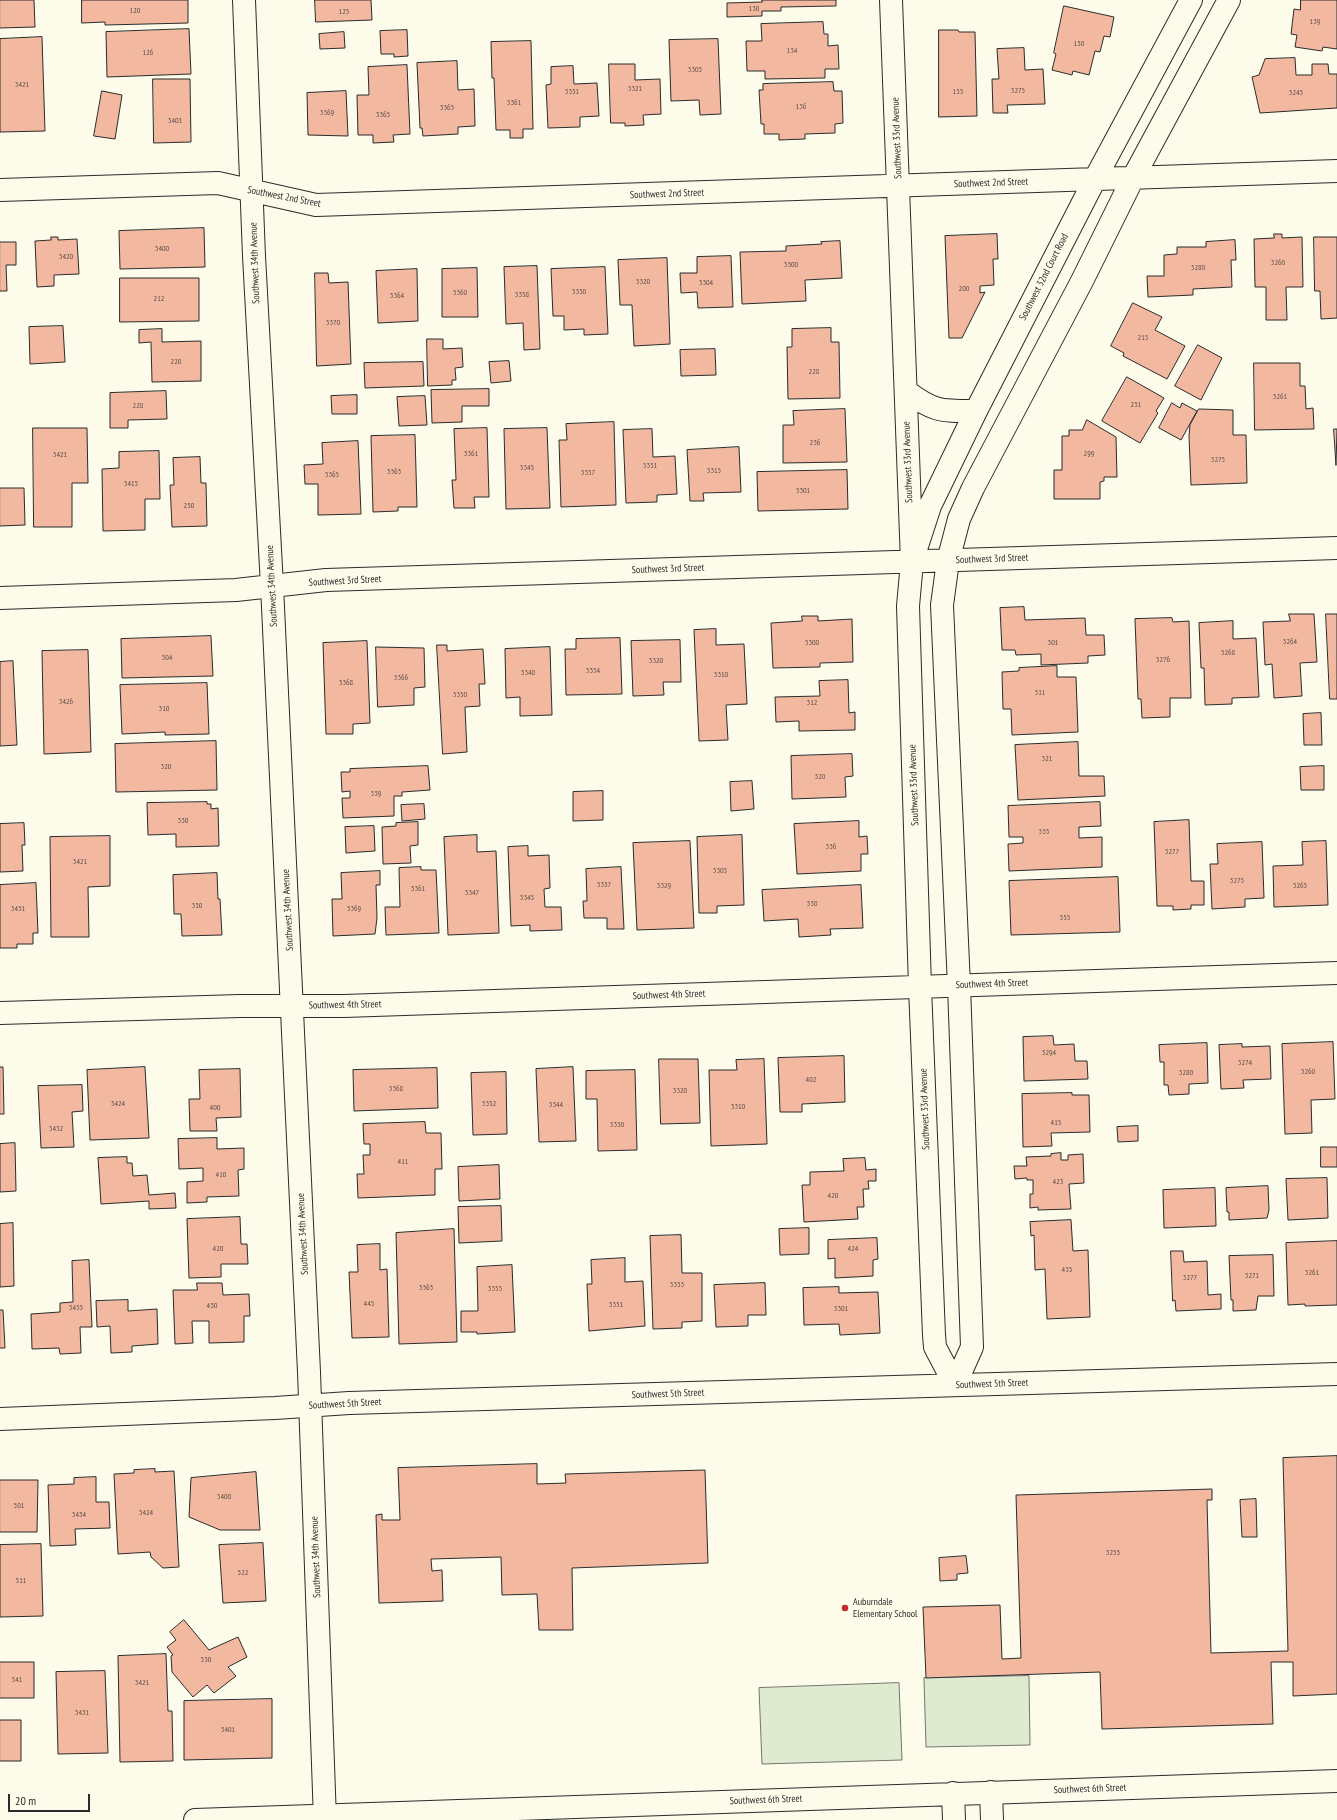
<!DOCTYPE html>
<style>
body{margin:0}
#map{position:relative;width:1337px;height:1820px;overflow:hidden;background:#fdfbea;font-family:"PT Sans Narrow",sans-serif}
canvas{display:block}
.scale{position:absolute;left:8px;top:1794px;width:82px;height:18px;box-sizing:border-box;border:2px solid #2b2b2b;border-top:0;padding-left:5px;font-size:12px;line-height:14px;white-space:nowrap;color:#2b2b2b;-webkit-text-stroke:3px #fdfbea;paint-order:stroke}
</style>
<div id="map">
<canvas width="1337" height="1820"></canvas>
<div class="scale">20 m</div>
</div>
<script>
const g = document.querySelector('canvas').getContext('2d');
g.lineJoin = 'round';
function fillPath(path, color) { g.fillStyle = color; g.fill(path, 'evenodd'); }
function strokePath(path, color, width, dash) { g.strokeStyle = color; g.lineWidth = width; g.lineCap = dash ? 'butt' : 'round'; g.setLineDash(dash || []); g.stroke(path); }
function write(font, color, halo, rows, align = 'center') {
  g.font = font + ' "PT Sans Narrow",sans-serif'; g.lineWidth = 3; g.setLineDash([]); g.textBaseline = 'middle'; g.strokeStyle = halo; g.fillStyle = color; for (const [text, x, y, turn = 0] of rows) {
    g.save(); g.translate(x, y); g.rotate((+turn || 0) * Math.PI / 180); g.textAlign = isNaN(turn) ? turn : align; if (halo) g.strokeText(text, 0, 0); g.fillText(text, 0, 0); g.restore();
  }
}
const green = new Path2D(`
 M1029 1676 1030 1745 926 1747 924 1678Z
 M899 1683 902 1760 762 1764 759 1688Z`);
fillPath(green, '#deebd1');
strokePath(green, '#74746e', 1);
const building = new Path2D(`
 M0 0H34L35 27 0 28Z
 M82 0H188V23L105 25V22L82 23Z
 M315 0H371L372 20 316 22Z
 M762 0H836V6L781 7V11H762V16L727 17V3L762 2Z
 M1301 0H1337V49L1323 47 1322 51 1295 47 1297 35 1291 34 1294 9 1300 10Z
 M1064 6 1114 17 1110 37 1104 36 1100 52 1095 51 1089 75 1073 71 1072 75 1052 70 1056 54 1054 53Z
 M823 22 824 34H828V46L838 45 839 69H825V78L765 79V71H747L746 41H762L761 24Z
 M189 29 191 74 107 77 106 32Z
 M407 30 408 56 394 57V54H381L380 31Z
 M939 30H958L959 32H975L977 116 939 117Z
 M344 32 345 48 320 49 319 34Z
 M42 37 45 131 0 132V39Z
 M718 39 721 114 700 115 699 100 671 101 669 40Z
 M531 41 533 129H523V138H510V130H496L494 78H492L491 42Z
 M1024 48 1025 70 1043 69 1045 104 1007 105 1008 113H993L992 79H999L997 49Z
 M1295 58 1296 75H1312V64H1328L1329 74H1337V108L1260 113 1252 77 1259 75 1265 59Z
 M457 61 458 90 474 89 475 126 458 127V134L423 136 422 128H420L417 63Z
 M609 64H635V80L660 79 661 114 643 115 644 125 625 126V123H611Z
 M407 65 410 134 393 135 394 142 373 143V135H358L357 95H369L368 67Z
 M573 66 574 84 597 83 599 116 580 117V127L548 128 546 85 551 84V67Z
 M153 79H190L191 142 154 143Z
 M833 82 834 91H842L843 123 835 124V133L805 134V139L779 140V134H764V124H761L759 90H763V84Z
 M102 91 122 95 115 139 94 136Z
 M346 91 348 136 308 135 307 93Z
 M204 228 205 267 120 269 119 231Z
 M997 234 998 259H993L994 285 980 286V293L985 292 962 338H949L945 236Z
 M1274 234H1282V238L1302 237 1303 287H1286L1287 320H1266V287H1255L1254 239 1274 238Z
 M51 237H58V240L77 239 79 274 54 275V286L37 287 35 241 51 240Z
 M1314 237H1337V318L1321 319 1320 291H1315Z
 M1235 240 1236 260H1231L1232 287 1193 289V295L1148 297 1147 276H1164V255L1177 254V247H1206V242Z
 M840 241 842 278 805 280 806 301 742 304 740 252 786 251V246L822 244 821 242Z
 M0 242H16V265H6L7 291H0Z
 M731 256 733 307 698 308 697 292 681 293 680 273H697V257Z
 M667 258 670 344 634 346 632 305H620L618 260Z
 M537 266 540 349 524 350 523 323 506 324 504 267Z
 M605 267 608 334 584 335V329L564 330V316H553L551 269Z
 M477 268 478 317H442V269Z
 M417 269 418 321 378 323 376 271Z
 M315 273H328L329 283 348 282 351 364 317 366Z
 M120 278H199V321L120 322Z
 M1133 303 1162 317 1155 330 1185 346 1167 379 1123 356 1124 353 1111 346Z
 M63 326 65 362 30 364 29 327Z
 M831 328V342H839L840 398 788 399 787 347H792V329Z
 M162 329V342L201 341V381L152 382 151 342 139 343V330Z
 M427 339H443V349L462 348 463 367 455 368 456 380H452V385L428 386Z
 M1198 345 1222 358 1201 400 1175 386Z
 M715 349 716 375 681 376 680 350Z
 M509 361 511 381 491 383 489 362Z
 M423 362 424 386 365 388 364 363Z
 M1254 363H1300V386H1305L1306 409 1313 408 1314 429 1255 430Z
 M1127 377 1164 398 1156 411 1158 413 1140 443 1102 421Z
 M489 389V406H462V422L432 423 431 390Z
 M166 391 167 419 128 420V428H110V393Z
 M357 395V414H332L331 396Z
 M425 396 427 425 399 426 397 397Z
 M1172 403 1180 408 1182 403 1197 411 1181 440 1159 428Z
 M845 409 847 462 783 463V425H794L793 411Z
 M1199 409 1233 410V435H1246L1247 483 1191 485 1189 436 1190 425Z
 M1087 420 1116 437 1117 477H1104V481L1100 482V499H1054V470H1062V436H1069V430H1082Z
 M614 422 616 505 561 507 559 440H567L566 424Z
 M33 428H87L88 483H72V527H34Z
 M487 428 489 497H474L475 508H454L452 480H456L454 429Z
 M547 428 550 508 506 509 504 429Z
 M652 429 653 457 675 456 677 494 657 495V502L626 503 623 430Z
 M1334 429H1337L1336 465Z
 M415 435 417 507H398V511L373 512 371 436Z
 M358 441 361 514 318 515V484H305L304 465 323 464 322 443Z
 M739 447 741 492 703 493 704 501H690L687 450Z
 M159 451 160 499H145V530L103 531 102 469 119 468V452Z
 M200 457 201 483H206L207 526 172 527 170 485H174L173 458Z
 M847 470 848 509 758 511 757 472Z
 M0 488H24L25 525 0 526Z
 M1024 607 1025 620 1085 618 1086 635H1104L1105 655 1088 656V663L1041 665V654L1016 655 1015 650H1002L1000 608Z
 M1289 614H1314L1317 662 1300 663 1302 696 1274 698 1272 664 1265 665 1263 622 1290 621Z
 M1326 614H1337V699H1330Z
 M802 616H818V621L852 619 853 662 820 663V667L773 668 771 623 802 621Z
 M1172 618 1173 622 1189 621 1191 698H1170V717L1142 718 1141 699H1138L1135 619Z
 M1233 621V639L1256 638 1259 697 1232 698V704L1205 705 1204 668H1201L1199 623Z
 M716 629V645L744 644 747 704 726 705 728 740 699 741 694 630Z
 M211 636 213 676 122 678 121 639Z
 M620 638 622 694 566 695 565 649H576V639Z
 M680 640 681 682H663L664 695 633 696 631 641Z
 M367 641 370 723 353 724V734H326L323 643Z
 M437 645H447V651L483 649 485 684H479L480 706 465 707 467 752 443 754Z
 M376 647 424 648 425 687 414 688V705L378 707Z
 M550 647 552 715 520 716V697L506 698 505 649Z
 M88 650 91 752 44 754 42 651Z
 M13 661 17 745 0 746V662Z
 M1057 666V677H1076L1078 732 1012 735 1011 709H1003L1002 672 1019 671V668Z
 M848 680 849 713 855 712V730L799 731V721L776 722 775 697 820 696 819 681Z
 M207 683 209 734 165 735V732L122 734 120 685Z
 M1321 713 1322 745H1304L1303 714Z
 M216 741 217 790 116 792 115 744Z
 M1078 742 1079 776H1104L1105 796 1018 800 1015 745Z
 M852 754 853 776 845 777 846 797 792 799 791 756Z
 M428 766 430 790 402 792V796H394V816L343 818 342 798H350V791L342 792 341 772H350V769Z
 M1324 766V790H1301L1300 767Z
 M752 781 754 809 731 811 730 782Z
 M603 791V820L573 821V792Z
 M207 802V804H211V809L218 808 219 846 176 847V834L148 835 147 803Z
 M1100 802 1101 826 1079 827V838L1102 837V867L1009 871 1008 844 1023 843V837H1009L1008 806Z
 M424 804 425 819 402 821 401 805Z
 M1189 820 1191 881H1204V905H1191V909L1173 910V906H1157L1154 822Z
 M859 821V837L867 836 868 854H861V871L797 874 794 824Z
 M418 822V845L410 846 411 863 383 864 382 827 396 826V823Z
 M24 823 25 845H22L23 871 0 872V824Z
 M374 826 375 851 346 853 345 827Z
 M477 835V852L496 851 499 933 448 935 444 837Z
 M742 835 744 905 717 906V913H699L697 837Z
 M110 836V886L88 887 89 937H51L50 837Z
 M690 841 694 928 637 930 633 843Z
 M1326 841 1328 905 1274 907 1273 866 1303 865 1302 842Z
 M1262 842 1264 898 1245 899V907L1212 909 1210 864H1218L1217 844Z
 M528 846V856L549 855 550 888 544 889 545 907H561L562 930 530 931V925L511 926 508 847Z
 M421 867V870H436L439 933 386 935 385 907H400L399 868Z
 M621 867 624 929H607V918H584L583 901H587L586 869Z
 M380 871V885H376L377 918 375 934 333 936 332 899H342L341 873Z
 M217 873 218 899H220L222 935 182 936 181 914H174L173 875Z
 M1118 877 1120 932 1011 935 1009 881Z
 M36 883 38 933H33V944H17V948H0V885Z
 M861 885 863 928 830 929 831 935 799 937 798 919 764 921 762 890Z
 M1053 1036 1054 1045 1074 1044 1075 1061H1087L1088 1079 1024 1081 1023 1037Z
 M1333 1042 1335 1099 1311 1100 1312 1133 1285 1134 1282 1044Z
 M1207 1043 1208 1083 1189 1084V1094L1169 1095 1168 1085H1164V1062H1160L1159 1045Z
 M1242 1044V1047L1270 1046 1271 1079 1243 1080 1244 1088 1221 1089 1219 1045Z
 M844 1056 845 1102 802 1104V1112H780L778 1058Z
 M659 1059H698L700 1123 661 1124Z
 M764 1059 767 1144 711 1146 709 1070H737L736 1060Z
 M0 1067H3L4 1114H0Z
 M145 1067 149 1138 90 1140 87 1070Z
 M573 1067 576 1141 539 1142 536 1069Z
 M437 1068 438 1108 354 1111 353 1070Z
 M240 1069 241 1117 216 1118 217 1131H190L189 1099H200L199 1070Z
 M635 1070 637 1150 598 1151 597 1099H586V1071Z
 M506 1072 507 1134 473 1135 471 1073Z
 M82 1085 83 1111 72 1112 74 1147 41 1148 38 1086Z
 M1072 1093V1095H1089L1090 1132 1051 1133 1052 1146 1023 1147 1022 1094Z
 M425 1122 426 1133H441L442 1169H435V1195L358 1198 357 1174H364L363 1155H370V1144H364L363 1124Z
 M1138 1126V1141L1118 1142 1117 1127Z
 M217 1138V1149L244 1148V1169L238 1170 239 1196 207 1197V1202L187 1203V1182L203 1181V1168L179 1169 178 1139Z
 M15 1143 16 1191 0 1192V1144Z
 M1321 1147H1337V1167H1321Z
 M1061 1153V1160H1068V1155L1083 1154 1084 1183 1069 1184 1071 1209 1038 1210V1207L1030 1208V1194H1033V1180H1027V1178L1015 1179 1014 1166H1027L1026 1157 1051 1156V1154Z
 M127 1157V1163H132L133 1176 147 1175 149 1195 175 1193 176 1208 149 1209V1201L101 1204 98 1158Z
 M865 1158 866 1170 876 1169V1181H868L869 1189H863L864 1207H857L858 1219 804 1222 802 1185H810V1172L844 1171 843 1159Z
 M499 1165 500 1199 459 1201 458 1167Z
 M1327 1178 1328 1218 1288 1220 1286 1179Z
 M1268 1186 1269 1210 1267 1218 1229 1220V1212H1227L1226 1188Z
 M1215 1188 1216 1226 1164 1228 1163 1190Z
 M501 1206 502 1241 459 1243 458 1207Z
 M240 1217 241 1244H247L248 1264H221V1277L189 1278 187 1219Z
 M1071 1220 1073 1251 1088 1250 1090 1317 1047 1319 1045 1269 1035 1270 1034 1235 1031 1236 1030 1222Z
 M13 1223 14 1286 0 1287V1224Z
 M809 1228V1254L780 1255 779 1229Z
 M454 1229 457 1342 399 1344 396 1233Z
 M681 1235 682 1273H702V1321L682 1322V1328L653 1329 650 1236Z
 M877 1238 878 1259 873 1260V1276L835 1278V1258L828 1259V1240Z
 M1337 1241V1305L1305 1306V1304L1288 1305 1286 1243Z
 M380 1244V1270L387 1269 389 1337 352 1338 349 1272H358L357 1245Z
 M1171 1251H1183L1184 1262 1207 1261 1208 1295 1221 1294V1309L1176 1311 1175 1300 1173 1301Z
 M1273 1255 1274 1296H1258L1256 1310 1233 1311V1300H1231L1229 1256Z
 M625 1258V1282L643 1281 645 1326 589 1331 587 1284H592L591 1260Z
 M89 1260 92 1327H80L81 1353 60 1354 59 1348 32 1349 31 1314 60 1312V1303L73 1302 72 1261Z
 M512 1265 515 1332 477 1334V1332H461V1311H478L477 1267Z
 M197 1283H222L223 1295 249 1294 250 1316H244V1342L209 1343V1321H192L193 1343 175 1344 173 1290H197Z
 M765 1283 766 1315H748V1326L716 1327 714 1285Z
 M839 1287V1293L878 1292 880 1333 840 1335 839 1324 804 1325 803 1288Z
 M128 1300V1311L157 1309 158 1344 132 1346V1352L111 1353 110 1326 97 1327 96 1301Z
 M0 1310H3L5 1348H0Z
 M1337 1456V1694L1293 1696V1662H1271L1273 1724 1102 1729 1100 1672 926 1678 923 1607 1000 1605 1002 1659 1021 1658 1016 1495 1212 1489V1500H1207L1211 1653 1288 1651 1283 1458Z
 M537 1464V1484L566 1483 565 1474 705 1470 708 1563 572 1568 573 1630H539L537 1594 502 1595 501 1557 431 1559 432 1571 442 1570 443 1601 379 1603 376 1515 382 1514V1520H400L398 1468Z
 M155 1469V1472L174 1471 179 1567 163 1568 151 1557 150 1552 118 1554 114 1474 134 1473V1470Z
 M256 1472 260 1530H220L189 1517 191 1478Z
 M96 1477V1502H109L110 1528 75 1529 76 1545 50 1546 48 1485 74 1484V1478Z
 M0 1480H38L37 1532H0Z
 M1256 1499 1257 1537H1242L1240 1500Z
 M263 1543 266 1601 223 1603 219 1545Z
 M41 1544 43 1616 0 1617V1545Z
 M966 1556 968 1573 957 1574V1580L940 1581 939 1558Z
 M184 1620 209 1650 238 1637 247 1657 228 1667 236 1676 214 1693 207 1685 193 1697 172 1672 171 1656 173 1655 167 1647 176 1640 170 1632Z
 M166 1654 168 1711H172L173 1761 120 1762 118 1656Z
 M0 1662H34V1698H0Z
 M105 1671 108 1753 58 1754 56 1672Z
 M272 1699V1758L184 1760V1701Z
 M0 1720H21V1761H0Z`);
fillPath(building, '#f2b8a0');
strokePath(building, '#2b2b2b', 1);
const minor = new Path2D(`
 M244 0 254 256 272 586 309 1372 325 1820
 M891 0 912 562 908 606 920 987 934 1335 935 1347 955 1385
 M0 190 218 183 316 205 1337 171
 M906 391C934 412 941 411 976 411
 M916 549 930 506 976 411 1095 179 1191 0
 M0 598 236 590 326 580 1337 548
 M0 1013 240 1006H344L1337 973
 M955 1385 972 1347 959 986 942 605 948 561 959 519 973 488 1082 281 1133 178 1229 0
 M0 1419 275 1408 349 1403 1337 1374
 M991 1792 992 1820
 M953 1793 954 1820
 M195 1820 1337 1781`);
strokePath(minor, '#2b2b2b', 24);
strokePath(minor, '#fdfbea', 22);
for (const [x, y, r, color] of [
 [845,1608,4,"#c62828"]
]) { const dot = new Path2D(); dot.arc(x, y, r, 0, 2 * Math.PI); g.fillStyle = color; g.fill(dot); strokePath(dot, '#fdfbea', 1.5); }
write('8px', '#5d4e48', null, [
 ["130",754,9],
 ["120",135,11],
 ["125",344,12],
 ["139",1315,22],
 ["150",1079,44],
 ["134",792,51],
 ["126",148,53],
 ["3305",695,70],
 ["3421",22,85],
 ["3321",635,89],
 ["3275",1018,91],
 ["3351",572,92],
 ["155",958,92],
 ["3245",1296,93],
 ["3361",514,103],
 ["136",801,107],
 ["3363",447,108],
 ["3369",327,113],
 ["3365",383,115],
 ["3401",175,121],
 ["3400",162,249],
 ["3420",66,257],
 ["3260",1278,263],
 ["3300",791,265],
 ["3280",1198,268],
 ["3320",643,282],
 ["3304",706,283],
 ["200",964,289],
 ["3330",579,292],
 ["3360",460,293],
 ["3358",522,295],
 ["3364",397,296],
 ["212",159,299],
 ["3370",333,323],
 ["215",1143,338],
 ["220",176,362],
 ["228",814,372],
 ["3261",1280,397],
 ["251",1136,405],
 ["228",138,406],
 ["236",815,443],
 ["3361",471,454],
 ["299",1089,454],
 ["3421",60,455],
 ["3275",1218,460],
 ["3331",650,466],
 ["3345",527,468],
 ["3315",714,471],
 ["3363",394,472],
 ["3337",588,473],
 ["3365",332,475],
 ["3415",131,484],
 ["3301",803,491],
 ["250",189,506],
 ["3264",1290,642],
 ["3300",812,643],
 ["301",1053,643],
 ["3268",1228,653],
 ["304",167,658],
 ["3276",1163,660],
 ["3320",656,661],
 ["3334",593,671],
 ["3340",528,673],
 ["3310",721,675],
 ["3366",401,678],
 ["3368",346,683],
 ["311",1040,693],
 ["3350",460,695],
 ["3426",66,702],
 ["312",812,703],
 ["310",164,709],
 ["321",1047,759],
 ["320",166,767],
 ["320",820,777],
 ["339",376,794],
 ["330",183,821],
 ["335",1044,832],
 ["336",831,847],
 ["3277",1172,852],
 ["3421",80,862],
 ["3305",720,871],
 ["3275",1237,881],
 ["3337",604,885],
 ["3329",664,886],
 ["3265",1300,886],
 ["3361",418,889],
 ["3347",472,893],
 ["3345",527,898],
 ["338",812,904],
 ["350",197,906],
 ["3431",18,909],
 ["3369",354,909],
 ["355",1065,918],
 ["3294",1049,1053],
 ["3274",1245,1063],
 ["3260",1308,1072],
 ["3280",1186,1073],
 ["402",811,1080],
 ["3368",396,1089],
 ["3320",680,1091],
 ["3424",118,1104],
 ["3352",489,1104],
 ["3344",556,1105],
 ["3310",738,1107],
 ["400",215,1108],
 ["415",1056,1123],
 ["3330",617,1125],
 ["3432",56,1129],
 ["411",403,1162],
 ["410",221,1175],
 ["423",1058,1182],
 ["420",833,1196],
 ["420",218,1249],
 ["424",853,1249],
 ["435",1067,1270],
 ["3261",1312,1273],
 ["3271",1252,1276],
 ["3277",1190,1278],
 ["3333",677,1285],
 ["3363",426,1288],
 ["3353",495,1289],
 ["445",369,1304],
 ["3351",616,1305],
 ["430",212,1306],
 ["3435",76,1308],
 ["3301",841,1309],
 ["3400",224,1497],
 ["501",19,1506],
 ["3424",146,1513],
 ["3434",79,1515],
 ["3255",1113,1553],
 ["522",243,1573],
 ["511",21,1581],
 ["530",206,1660],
 ["541",17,1680],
 ["3421",142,1683],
 ["3431",82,1713],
 ["3401",228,1730]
]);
write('10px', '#2b2b2b', '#fdfbea', [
 ["Southwest 33rd Avenue",897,138,-92],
 ["Southwest 2nd Street",991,183,-2],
 ["Southwest 2nd Street",667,194,-2],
 ["Southwest 2nd Street",284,197,11],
 ["Southwest 34th Avenue",255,263,-92],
 ["Southwest 32nd Court Road",1044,277,-63],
 ["Southwest 33rd Avenue",908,462,-92],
 ["Southwest 3rd Street",992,559,-2],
 ["Southwest 3rd Street",668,569,-2],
 ["Southwest 3rd Street",345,581,-3],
 ["Southwest 34th Avenue",272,586,-93],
 ["Southwest 33rd Avenue",914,785,-92],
 ["Southwest 34th Avenue",288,910,-93],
 ["Southwest 4th Street",992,984,-2],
 ["Southwest 4th Street",669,995,-2],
 ["Southwest 4th Street",345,1005,-1],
 ["Southwest 33rd Avenue",925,1109,-92],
 ["Southwest 34th Avenue",303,1234,-93],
 ["Southwest 5th Street",992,1384,-2],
 ["Southwest 5th Street",668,1394,-2],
 ["Southwest 5th Street",345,1404,-3],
 ["Southwest 34th Avenue",316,1557,-92],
 ["Southwest 6th Street",1090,1789,-2],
 ["Southwest 6th Street",766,1800,-2]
]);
write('10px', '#2b2b2b', '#fdfbea', [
 ["Auburndale",853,1602],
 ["Elementary School",853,1614]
], 'left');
</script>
